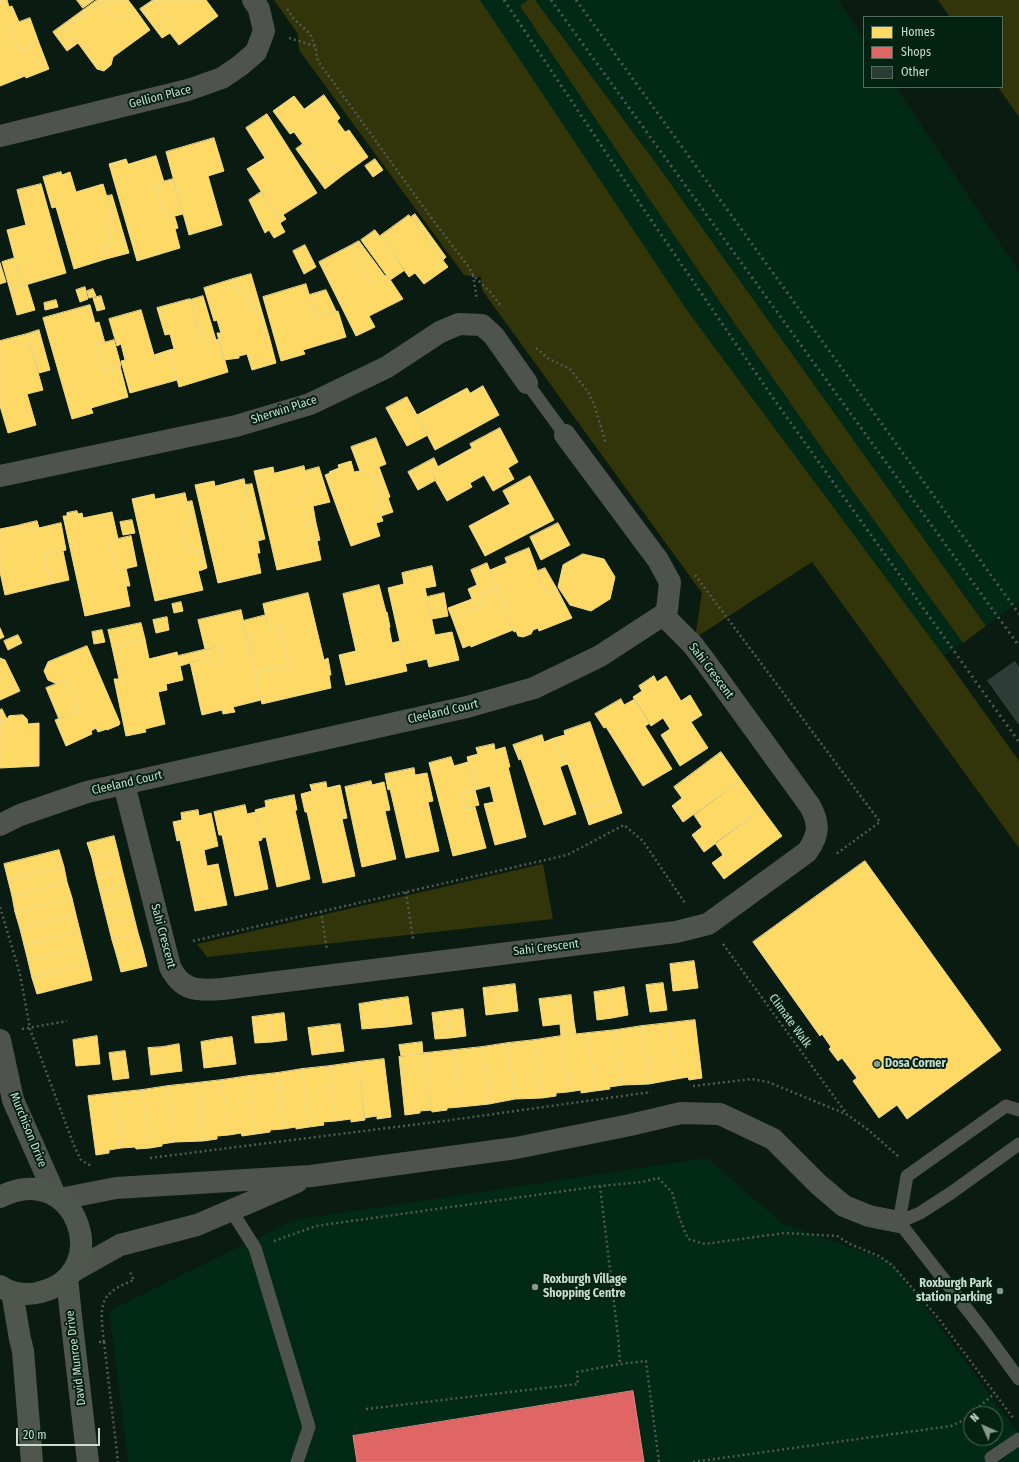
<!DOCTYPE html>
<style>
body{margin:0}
#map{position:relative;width:1019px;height:1462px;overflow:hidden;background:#0a1b12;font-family:"Fira Sans Condensed",sans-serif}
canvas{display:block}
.legend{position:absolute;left:863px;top:16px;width:140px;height:72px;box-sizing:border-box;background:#032212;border:1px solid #536c5e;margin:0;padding:5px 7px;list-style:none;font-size:12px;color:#cadcd0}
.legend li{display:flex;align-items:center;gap:8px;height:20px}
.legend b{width:20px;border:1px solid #536c5e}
.north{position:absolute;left:963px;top:1406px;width:40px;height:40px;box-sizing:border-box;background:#032212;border:1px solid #536c5e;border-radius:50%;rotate:315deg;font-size:11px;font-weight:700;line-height:16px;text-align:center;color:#cadcd0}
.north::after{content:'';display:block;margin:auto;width:14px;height:18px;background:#87988e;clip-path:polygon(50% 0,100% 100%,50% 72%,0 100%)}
.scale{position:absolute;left:16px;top:1428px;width:84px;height:18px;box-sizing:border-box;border:2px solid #cadcd0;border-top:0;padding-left:5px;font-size:12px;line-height:14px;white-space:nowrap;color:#cadcd0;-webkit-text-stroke:3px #032212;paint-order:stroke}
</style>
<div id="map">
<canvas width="1019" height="1462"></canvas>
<ul class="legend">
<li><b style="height:11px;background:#ffd966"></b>Homes</li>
<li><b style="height:11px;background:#e06666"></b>Shops</li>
<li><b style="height:11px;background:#2c3c36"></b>Other</li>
</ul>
<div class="north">N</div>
<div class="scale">20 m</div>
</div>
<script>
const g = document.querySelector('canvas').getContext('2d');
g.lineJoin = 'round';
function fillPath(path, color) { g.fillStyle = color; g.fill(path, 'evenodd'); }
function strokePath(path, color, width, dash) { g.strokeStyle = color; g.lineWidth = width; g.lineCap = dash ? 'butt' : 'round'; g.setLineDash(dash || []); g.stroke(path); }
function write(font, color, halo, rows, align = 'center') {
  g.font = font + ' "Fira Sans Condensed",sans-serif'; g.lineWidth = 4; g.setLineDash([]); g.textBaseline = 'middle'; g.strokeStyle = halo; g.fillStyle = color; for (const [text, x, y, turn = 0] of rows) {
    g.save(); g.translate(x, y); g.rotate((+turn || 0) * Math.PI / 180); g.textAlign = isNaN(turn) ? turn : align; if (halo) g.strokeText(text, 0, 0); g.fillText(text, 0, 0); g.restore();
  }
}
fillPath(new Path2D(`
 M480 0H528L520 6 643 190 823 450 963 643 944 656 689 313Z
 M535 0H838L864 39V87H896L1019 272V602L986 626 658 166Z
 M707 1158 782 1223 892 1262 1019 1434V1462H128L109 1311 294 1220ZM971 1414H995V1438H971Z`), '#022816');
fillPath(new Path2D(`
 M274 0H480L689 313 944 656 1019 761V848L812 562 695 638 702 593 482 290 481 277 464 275 299 50 298 34Z
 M528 0H535L658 166 986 626 963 643 823 450 740 331 643 190 520 6Z
 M938 0H1019V117L998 87H1002V17H950Z
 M543 864 553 919 207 957 197 944Z`), '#313509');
const homes = new Path2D(`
 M0 0H7L9 7 12 6 19 22 9 26 19 50 39 43 49 69 26 78 25 76 0 86Z
 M77 0H94L83 8Z
 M97 0H128L135 9 117 22 103 2 67 28 78 43 67 51 53 32Z
 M153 0H160L157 3 168 18 162 23 170 33 162 38 140 9Z
 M160 0H206L218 16 179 45 162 23 168 18 157 3Z
 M103 2 117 22 135 9 150 30 113 57 111 65 104 71 97 69 67 28Z
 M30 18 39 43 19 50 9 26Z
 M324 95 340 118 337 121 345 132 349 130 368 157 343 175 335 165 329 169 317 153 312 157 294 132 290 134 273 111 294 96 304 109Z
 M267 114 317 193 278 218 247 169 265 158 246 128Z
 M214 138 224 171 208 176 222 225 189 235 166 152Z
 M303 144 312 157 317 153 329 169 335 165 343 175 325 189 296 149Z
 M156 156 164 182 155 184 164 213 173 211 178 228 175 229 180 248 137 261 109 164 126 159 128 164Z
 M375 159 383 170 373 177 365 166Z
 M61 172 62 175 70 172 76 192 103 184 114 220 106 223 112 244 102 248 106 259 74 269 56 207 52 208 43 177Z
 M173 179 183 214 175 216 173 211 164 213 155 184Z
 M41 184 66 273 22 286 7 230 26 225 17 190Z
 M261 192 278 218 283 215 286 219 280 223 285 232 274 238 269 230 265 233 249 200Z
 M112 195 129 253 106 259 102 248 112 244 106 223 114 220 107 196Z
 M415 214 446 257 443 260 411 217Z
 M409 215 448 267 424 284 415 273 409 277 380 236Z
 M375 230 405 270 390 280 361 240Z
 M359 241 385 276 369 284 350 246Z
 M305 245 316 267 304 274 293 251Z
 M350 246 369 284 387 275 403 299 369 316 375 327 356 336 319 262Z
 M15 258 22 286 10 290 2 262Z
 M0 263 6 282 0 284Z
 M251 274 269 336 265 337 257 306 250 308 244 289 237 291 233 279Z
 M233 279 237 291 244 289 250 308 257 306 265 337 269 336 276 363 252 370 247 354 239 356V358L224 360 217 333H221L217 320 214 321 204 288Z
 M27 284 35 310 17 315 10 290Z
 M306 284 316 317 338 311 346 337 303 350 305 354 281 361 263 297Z
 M85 287 88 299 80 302 76 290Z
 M93 289 96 296 89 298 87 291Z
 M326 290 336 311 316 317 309 295Z
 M101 296 105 309 97 311 93 298Z
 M203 296 216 340 203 344 190 300Z
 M190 299 203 344 219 339 228 372 179 387 169 350 174 349 170 334 165 335 157 308Z
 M56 300 58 307 45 310 44 303Z
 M90 305 95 323 99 322 105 343 96 345 103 371 120 366 128 397 91 408 93 413 72 419 43 318Z
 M141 310 154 355 169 350 177 380 130 393 121 361 125 360 121 344 117 346 109 319Z
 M39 330 50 370 39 373 27 334Z
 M27 334 43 390 27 394 36 425 8 433 0 406V341Z
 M114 340 121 366 103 371 96 345Z
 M483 386 499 415 435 450 417 415 467 388 470 393Z
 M407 397 428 435 407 446 386 408Z
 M500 428 518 462 508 468 514 479 493 491 484 475 470 483 472 487 447 501 430 471 472 448 470 444Z
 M376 438 386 464 371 470 382 499 376 502 383 521 376 523 380 536 351 546 325 475 330 473 329 472 339 468 338 465 351 461 354 472 360 471 351 447Z
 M434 458 438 467 430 471 436 480 418 490 408 472Z
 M304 466 310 494 301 496 307 525 316 523 320 540 317 541 321 560 277 570 254 471 273 467 274 473Z
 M319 467 330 502 313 506 316 523 307 525 301 496 310 494 305 471Z
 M379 467 390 497 388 498 393 512 381 516 376 502 382 499 371 470Z
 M530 476 554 520 485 556 469 526 510 504 503 491Z
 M244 479 250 506 241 509 248 539 257 537 260 553H257L261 573 218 583 195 485 214 481 215 486Z
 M252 484 265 539 258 541 257 537 248 539 241 509 250 506 246 485Z
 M185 493 192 524 183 527 188 553 198 550 202 570 198 571 203 590 155 601 132 499 154 494 155 499Z
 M192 501 207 568 202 570 198 550 188 553 183 527 192 524 187 502Z
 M77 511 78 514 82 513 83 518 112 512 118 539 109 541 116 571 126 568 130 586H126L130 606 85 616 63 516H67V513Z
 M132 520 135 533 123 535 120 522Z
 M37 521 39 528 21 532 20 525Z
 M61 523 66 550 44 555 51 584 5 595 0 572V529L20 525 21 532Z
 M558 523 570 545 541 560 530 537Z
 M131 536 137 566 116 571 109 541Z
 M529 548 546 594 557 589 572 618 539 631 538 628 533 630 531 634 523 637 518 636 516 631 514 632 490 570 507 563 505 558Z
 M63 551 69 580 51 584 44 555Z
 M583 554 604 559 615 577 610 599 591 611 570 605 558 587 563 565Z
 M487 563 497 588 480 595 484 605 452 618 448 608 472 599 468 589 477 585 471 570Z
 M432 566 436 586 425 588 435 635 452 632 459 660 429 667 427 659 405 664 388 588 404 584 402 573Z
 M545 568 557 589 546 594 538 571Z
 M379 585 386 612H387L390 627 389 628 392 643 400 641 407 671 346 685 339 655 356 651 343 594Z
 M497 588 513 630 471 647 470 645 463 648 452 618 484 605 480 595Z
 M308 593 324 660 328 658 331 675H329L331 688 262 704 255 673 289 666 279 624 268 627 263 604Z
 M444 593 448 616 432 619 427 597Z
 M181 602 183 611 174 613 172 604Z
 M241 610 261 700 233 707 235 712 223 714 222 710 202 715 190 662 206 658 214 664 224 662 220 646 205 649 198 620Z
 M266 615 268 627 279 624 289 666 255 673 243 621Z
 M167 617 169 630 156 633 153 620Z
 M141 623 145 639 112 647 108 630Z
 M0 628 4 637 0 639Z
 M102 630 105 642 94 644 92 632Z
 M18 635 22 643 8 650 4 641Z
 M145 639 149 659 177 652 183 680 166 684 167 690 158 692 165 724 145 729 146 732 126 736 114 679H119L112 647Z
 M87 646 120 723 119 725 107 730V729L98 732 96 728 91 731 92 734 66 746 55 720 79 710 66 680 57 684 48 680 44 671 48 662Z
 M220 646 224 662 214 664 206 658 180 666 178 656Z
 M0 658 5 660 20 691 0 700Z
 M654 676 657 682 666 676 681 701 690 695 702 715 691 722 708 748 680 766 661 735 670 729 663 718 651 726 633 697 642 691 639 686Z
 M66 680 79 710 59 719 46 688Z
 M621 699 624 705 635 699 650 723 645 726 672 769 643 786 606 727 604 728 595 714Z
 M2 709 7 719 2 721 3 725H0V710Z
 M23 715 27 719 28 724 39 723V766L0 768V725H3L2 721 7 719 9 716Z
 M590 722 617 799 584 810 568 764 564 765 554 738 565 735 564 731Z
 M542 735 544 742 554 738 564 765 560 767 576 814 544 825 521 759 519 760 513 745Z
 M494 744 495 750 505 747 510 767H508L526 837 495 845 484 804 494 802 490 786 475 790 467 757 478 754 476 748Z
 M721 752 741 780 683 822 672 806 682 798 674 787Z
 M451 757 454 766 468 762 475 790 461 794 465 809 475 807 486 848 453 856 429 763Z
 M414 768 415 775 427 773 433 801 428 802 439 851 406 858 390 789 388 790 385 774Z
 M741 780 762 809 704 852 692 835 702 827 694 815Z
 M371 781 372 785 384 782 390 810 385 811 396 859 362 867 345 787Z
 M326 782 327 788 340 785 347 818 342 819 355 876 323 883 307 812H305L301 794 312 791 310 785Z
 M475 790 479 805 465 809 461 794Z
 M294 795 297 810H295L310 879 277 887 266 837 262 838 255 810 266 807 265 801Z
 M617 799 622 813 589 825 584 810Z
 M245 805 247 814 256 812 262 840 258 841 268 889 235 896 222 835H219L214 812Z
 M762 809 782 836 724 879 712 863 723 855 715 843Z
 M198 810 199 816 211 813 218 846 204 850 207 866 218 864 227 905 195 911 180 840 177 841 173 822 182 820 181 813Z
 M114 836 118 852 92 858 87 843Z
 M59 850 64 867 8 880 4 864Z
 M118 852 122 869 96 876 92 858Z
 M865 861 1001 1050 907 1119 897 1105 879 1118 853 1081 857 1078 842 1058 838 1061 829 1049 831 1047 822 1034 820 1036 753 942Z
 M64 867 67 882 12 896 8 880Z
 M122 869 126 885 100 892 96 876Z
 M67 882 72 898 15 912 12 896Z
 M126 885 130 901 104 908 100 892Z
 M72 898 76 915 20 929 15 912Z
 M130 901 134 917 108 924 104 908Z
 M76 915 80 931 24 945 20 929Z
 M134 917 138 933 112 940 108 924Z
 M80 931 84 947 28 961 24 945Z
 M138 933 143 950 117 957 112 940Z
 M84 947 88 963 32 978 28 961Z
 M143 950 147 966 121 972 117 957Z
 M694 961 698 988 673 991 670 964Z
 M88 963 92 980 37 994 32 978Z
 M663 983 667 1010 650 1012 646 985Z
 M515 984 518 1011 502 1013 499 986Z
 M499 986 502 1013 486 1015 483 988Z
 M624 987 628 1015 612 1018 608 990Z
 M608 990 612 1018 597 1020 594 992Z
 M571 995 574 1022 560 1024 556 997Z
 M408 997 412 1024 387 1027 384 1000Z
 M556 997 560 1024 543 1026 539 999Z
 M384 1000 387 1027 362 1029 359 1004Z
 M463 1009 466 1036 450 1038 447 1011Z
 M447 1011 450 1038 435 1039 432 1013Z
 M284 1013 287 1040 272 1042 268 1015Z
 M268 1015 272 1042 255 1043 252 1017Z
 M695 1020 702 1078 689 1080 688 1077 676 1079 669 1023Z
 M574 1022 576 1034 561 1036 560 1024Z
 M669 1023 676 1079 649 1084 642 1026Z
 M340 1024 344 1051 327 1053 324 1026Z
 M324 1026 327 1053 312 1055 308 1028Z
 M642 1026 649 1084 623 1085 616 1030Z
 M616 1030 623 1085 609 1087 610 1089 595 1091 588 1033Z
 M588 1033 595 1091 581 1093V1090L568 1092 561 1036Z
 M97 1036 100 1064 76 1066 73 1040Z
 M561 1036 568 1092 556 1093V1096L542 1098 535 1040Z
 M232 1037 236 1064 220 1066 217 1039Z
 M217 1039 220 1066 204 1068 201 1042Z
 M535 1040 542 1098 515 1099 508 1043Z
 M422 1042 423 1054 401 1056 399 1045Z
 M508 1043 515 1099 489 1104 482 1047Z
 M179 1044 182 1071 166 1073 163 1047Z
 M163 1047 166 1073 151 1075 148 1048Z
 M482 1047 489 1104 460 1107 454 1050Z
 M454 1050 460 1107 447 1108V1110L432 1112 425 1053Z
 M125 1051 129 1078 113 1080 109 1053Z
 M425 1053 432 1110 420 1111V1113L405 1115 399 1057Z
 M384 1059 391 1117 377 1119V1116L364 1118 358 1062Z
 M358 1062 365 1120 351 1122V1119L336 1121 330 1066Z
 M330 1066 336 1121 323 1122 324 1125 309 1127 302 1069Z
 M302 1069 309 1127 296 1129V1127L283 1129 277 1073Z
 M277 1073 283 1129 270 1130V1132L256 1134 249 1076Z
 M249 1076 256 1134 242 1136 241 1133 229 1135 222 1080Z
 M222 1080 229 1135 217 1136V1139L203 1141 196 1083Z
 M196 1083 203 1141 175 1142 168 1086Z
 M168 1086 175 1142 162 1144V1146L150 1148 142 1090Z
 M142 1090 150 1148 136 1149 135 1147 121 1148 114 1093Z
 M114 1093 121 1148 109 1150V1153L96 1155 88 1096Z`);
fillPath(homes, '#ffd966');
strokePath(homes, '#efda86', 1);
const shops = new Path2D(`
 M633 1391 644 1462H357L353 1436Z`);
fillPath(shops, '#e06666');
strokePath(shops, '#d98986', 1);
const building = new Path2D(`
 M1015 662 1019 668V724L988 681Z`);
fillPath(building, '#2c3c36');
strokePath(building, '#3a4a43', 1);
strokePath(new Path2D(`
 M287 9 294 19 310 34 315 46 318 61 433 220 468 266 473 275 491 293 501 306
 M289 38 315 46
 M473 275 477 300
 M536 348 549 359 570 369 588 392 594 404 606 444
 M695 575 880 822 836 854
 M406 892 413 939
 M0 907 20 974 30 1029 75 1148 81 1160 91 1166
 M321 911 327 950
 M193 941 567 855 624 825 643 841 685 903
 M723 944 846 1113
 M22 1029 67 1021
 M693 1086 752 1079 768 1082 846 1114 866 1128 898 1156
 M150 1158 451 1120 651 1092
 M600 1186 618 1336 620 1364
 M274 1241 316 1226 600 1186 642 1182 658 1178 672 1192 679 1217 688 1239 705 1244 784 1233 837 1236 850 1244 879 1256 893 1266 939 1319 1014 1419
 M99 1342H104C100 1306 97 1294 134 1280L129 1270
 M104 1342 118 1462
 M366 1409 578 1384 577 1372 620 1364 646 1361 659 1462
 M693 1462 951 1426 964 1420 995 1393`), '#535a54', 2.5, [2, 3]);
strokePath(new Path2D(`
 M527 383 565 435
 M1019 1110 1006 1106 907 1176 899 1222 987 1335 1019 1379
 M231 1210 255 1248 309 1427 297 1462
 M899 1222 920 1213 951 1193 1019 1144
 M991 1458 1019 1439`), '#4e534e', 13);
strokePath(new Path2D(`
 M0 136 188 90 222 78 241 65 256 52 264 31 259 9 253 0
 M0 476 236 426 310 404 387 367 440 332 459 324 482 325 494 336 527 383
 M124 784 170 967C182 991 197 991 222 989L676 932 708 924 807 852C819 835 820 824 810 806L705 661 693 645 663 615
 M0 825 20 815 87 792 467 707 534 688 600 656 663 615 667 610 670 582 658 560 565 435
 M0 1040 13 1100 55 1195
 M60 1199 116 1188 311 1176 516 1148 630 1125 681 1113 720 1114 773 1139 818 1184 844 1206 869 1216 899 1222
 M72 1272 120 1245 197 1225 297 1182`), '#4e534e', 22);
strokePath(new Path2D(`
 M0 1197C76 1158 116 1273 41 1292 27 1296 11 1294 0 1286
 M67 1278 71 1316 88 1462
 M12 1292 20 1339 23 1351 32 1462`), '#4e564e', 22);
strokePath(new Path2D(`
 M504 0 645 211 773 398 1019 742
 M551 0 1019 646
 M576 0 1019 614`), '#505953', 3, [2, 4]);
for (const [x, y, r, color] of [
 [877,1064,4,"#87988e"],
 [535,1287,4,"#87988e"],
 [1000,1291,4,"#87988e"]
]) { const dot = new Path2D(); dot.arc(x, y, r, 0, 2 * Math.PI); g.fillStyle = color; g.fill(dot); strokePath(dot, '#032212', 1.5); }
write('12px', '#cadcd0', '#032212', [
 ["Gellion Place",160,97,-14],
 ["Sherwin Place",284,410,-18],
 ["Sahi Crescent",711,671,53],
 ["Cleeland Court",443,712,-13],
 ["Cleeland Court",127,783,-13],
 ["Sahi Crescent",163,936,75],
 ["Sahi Crescent",546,948,-7],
 ["Climate Walk",790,1021,54],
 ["Murchison Drive",28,1130,68],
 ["David Munroe Drive",76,1358,-97]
]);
write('bold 12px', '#cadcd0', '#032212', [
 ["Dosa Corner",885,1064],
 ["Roxburgh Village",543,1280],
 ["Shopping Centre",543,1294],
 ["Roxburgh Park",992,1284,"right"],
 ["station parking",992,1298,"right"]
], 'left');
</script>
